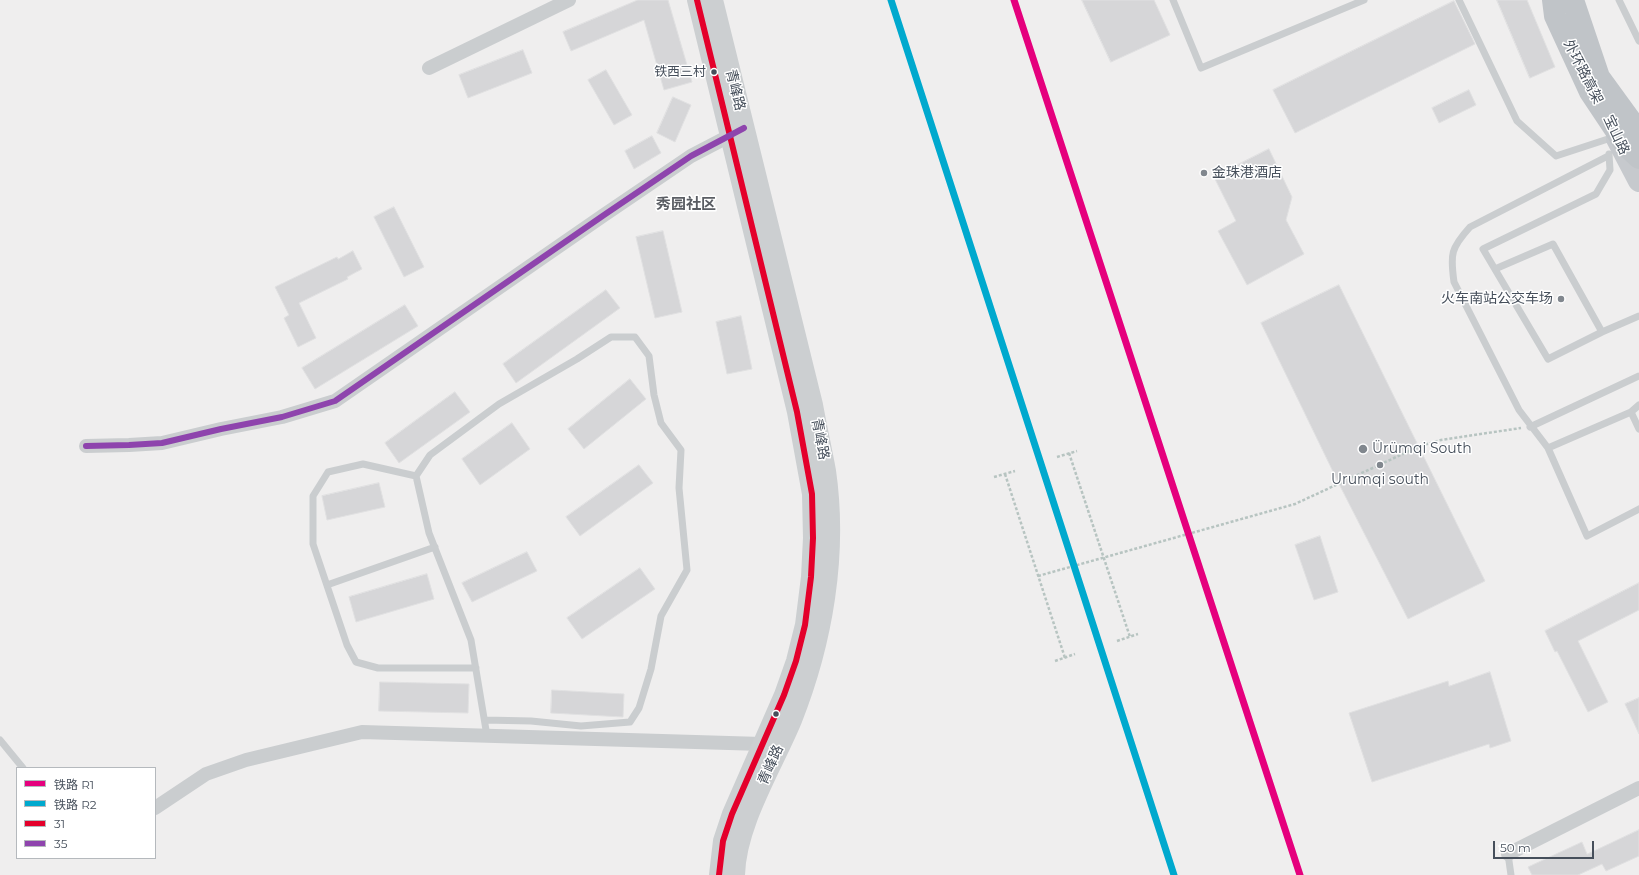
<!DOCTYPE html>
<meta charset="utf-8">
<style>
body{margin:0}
#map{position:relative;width:1639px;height:875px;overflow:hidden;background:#efeeee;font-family:Montserrat,"Noto Sans SC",sans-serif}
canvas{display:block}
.legend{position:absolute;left:16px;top:767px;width:140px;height:92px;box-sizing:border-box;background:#fff;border:1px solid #b5b9bd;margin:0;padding:5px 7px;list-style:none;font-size:12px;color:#464f5b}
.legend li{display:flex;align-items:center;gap:8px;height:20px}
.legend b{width:20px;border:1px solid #b5b9bd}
.scale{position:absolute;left:1493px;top:841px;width:101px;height:18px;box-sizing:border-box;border:2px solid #464f5b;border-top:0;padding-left:5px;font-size:12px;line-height:14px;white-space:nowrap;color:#464f5b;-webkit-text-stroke:3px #fff;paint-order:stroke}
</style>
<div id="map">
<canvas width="1639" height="875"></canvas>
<ul class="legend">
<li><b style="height:5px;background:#e5007d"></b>铁路 R1</li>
<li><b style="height:5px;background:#00a9ce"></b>铁路 R2</li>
<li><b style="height:5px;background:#e4002b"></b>31</li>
<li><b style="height:5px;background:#8e44ad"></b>35</li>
</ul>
<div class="scale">50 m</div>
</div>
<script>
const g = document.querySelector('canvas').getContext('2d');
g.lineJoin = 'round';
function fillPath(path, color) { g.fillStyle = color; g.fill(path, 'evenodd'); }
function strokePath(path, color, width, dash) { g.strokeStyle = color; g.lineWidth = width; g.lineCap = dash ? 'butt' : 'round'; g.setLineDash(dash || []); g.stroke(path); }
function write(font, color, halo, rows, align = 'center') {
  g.font = font + ' Montserrat,"Noto Sans SC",sans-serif'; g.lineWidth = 3; g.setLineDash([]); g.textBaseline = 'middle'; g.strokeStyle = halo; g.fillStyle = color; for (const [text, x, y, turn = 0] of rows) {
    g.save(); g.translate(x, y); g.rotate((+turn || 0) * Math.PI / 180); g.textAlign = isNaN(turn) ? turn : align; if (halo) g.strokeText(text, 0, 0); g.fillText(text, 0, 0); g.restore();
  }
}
const building = new Path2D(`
 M638 0H668L692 82 664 90 644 20 571 51 563 32Z
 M1082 0H1154L1170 35 1111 62Z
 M1497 0H1527L1555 67 1530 78Z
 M1454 1 1475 44 1295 133 1273 90Z
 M523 50 532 73 468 98 459 75Z
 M606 70 632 115 614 125 588 80Z
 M1469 90 1476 105 1439 123 1432 108Z
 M673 97 691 105 675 142 657 133Z
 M652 136 661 153 634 169 625 151Z
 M1269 149 1292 197 1286 220 1304 254 1247 285 1218 231 1236 221 1214 177Z
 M394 207 424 267 404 277 374 217Z
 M663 231 682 312 655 318 636 237Z
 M353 251 362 269 347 277 348 279 299 303 316 338 298 347 284 318 289 315 275 287 337 257 338 259Z
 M1339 285 1485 581 1408 619 1339 484 1261 323Z
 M606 290 620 308 516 383 503 364Z
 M405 305 418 326 315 389 302 368Z
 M741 316 752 369 727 374 716 322Z
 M630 379 646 399 584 449 568 429Z
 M455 392 470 412 399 463 385 443Z
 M512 423 530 449 480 485 462 459Z
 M639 465 653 483 580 536 566 517Z
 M379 483 385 507 327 520 322 496Z
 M1320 536 1338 592 1314 600 1295 545Z
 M527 552 537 571 472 602 462 583Z
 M640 568 655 589 582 639 567 618Z
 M427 574 434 599 356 622 349 597Z
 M1639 583V610L1578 641 1608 702 1588 712 1557 651 1555 652 1545 631Z
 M1490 672 1511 741 1490 748 1489 744 1372 782 1349 713 1448 681 1449 686Z
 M380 682 469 684 468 713 379 711Z
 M552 690 624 694 623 717 551 713Z
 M1639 698V734L1625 704Z
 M1639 830V856L1606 871 1602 864 1578 875H1532L1528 867 1582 842 1587 854Z`);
fillPath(building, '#d6d6d8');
strokePath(building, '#e0e0e1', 1);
strokePath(new Path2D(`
 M1069 453 1130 637
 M1057 457 1077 451
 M1005 474 1065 658
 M994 477 1015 471
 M1038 576 1295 504 1420 446 1441 440 1521 428
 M1117 641 1138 634
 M1055 661 1075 654`), '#b7c4c1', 2.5, [3, 2]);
strokePath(new Path2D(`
 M1173 0 1201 68 1364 0
 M1459 0 1517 121 1556 156 1614 137
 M1619 0 1639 41
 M1608 156 1470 227C1451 248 1450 254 1454 282L1519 410 1548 448 1631 412 1639 405
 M1495 269 1553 244 1602 332 1639 316
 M1602 332 1548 359 1483 249 1596 194 1610 170 1609 154
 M1631 412 1639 429
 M1530 427 1639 376
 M1548 448 1587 536 1639 509
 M416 476 363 464 328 472 313 496V544L347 645 356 662 378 668H476
 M327 585 435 547
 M485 720 531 721 581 726 630 722 639 708 651 669 661 616 687 570 679 488 681 450 661 423 654 395 649 356 635 337H611L577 359 499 404 430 455 416 476 429 533 471 640 487 736
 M0 740 23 768
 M1508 854 1511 875`), '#cacdcf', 7);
strokePath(new Path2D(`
 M429 68 569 0
 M86 446 129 445 162 443 221 429 282 417 335 401 604 215 691 156 737 132
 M155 808 206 774 246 760 362 732 762 744
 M1508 854 1639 788`), '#cacdcf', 14);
strokePath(new Path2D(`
 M697 0 797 412 812 494 813 538 811 577 805 625 796 661 784 695 732 814 723 841 719 875
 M713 0 813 405C817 427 822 449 826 471 838 554 823 642 792 720 773 766 736 824 735 875`), '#cccfd1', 20);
strokePath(new Path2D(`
 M1617 139 1639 181`), '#c6c9cd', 22);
strokePath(new Path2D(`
 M1553 0 1555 16 1590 92 1626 146 1639 158
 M1573 0 1599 77 1639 132`), '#c0c4c8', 22);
strokePath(new Path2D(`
 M697 0 797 412 812 494 813 538 811 577 805 625 796 661 784 695 732 814 723 841 719 875`), '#e4002b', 6);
strokePath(new Path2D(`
 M86 446 129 445 162 443 221 429 282 417 335 401 604 215 691 156 744 128`), '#8e44ad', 6);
strokePath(new Path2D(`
 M1014 0 1300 875`), '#e5007d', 7);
strokePath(new Path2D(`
 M891 0 1174 875`), '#00a9ce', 7);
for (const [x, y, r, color] of [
 [714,72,3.5,"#464f5b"],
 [1204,173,4,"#81878e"],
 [1561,299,4,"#81878e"],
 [1363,449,5,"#81878e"],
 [1380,465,4,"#81878e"],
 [776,714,3.5,"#464f5b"]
]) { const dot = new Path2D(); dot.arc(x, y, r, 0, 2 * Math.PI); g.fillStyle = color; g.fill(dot); strokePath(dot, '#fff', 1.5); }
write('13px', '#464f5b', '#fff', [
 ["铁西三村",706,72]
], 'right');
write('14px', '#464f5b', '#fff', [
 ["外环路高架",1583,72,63],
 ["青峰路",735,90,76],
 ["宝山路",1616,135,65],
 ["青峰路",820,439,79],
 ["青峰路",771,765,-66]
]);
write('14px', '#464f5b', '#fff', [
 ["金珠港酒店",1212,173],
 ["火车南站公交车场",1553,299,"right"],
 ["Ürümqi South",1372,449],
 ["Urumqi south",1380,480,"center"]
], 'left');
write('bold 15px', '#5a5d63', '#fff', [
 ["秀园社区",686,205]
]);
</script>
